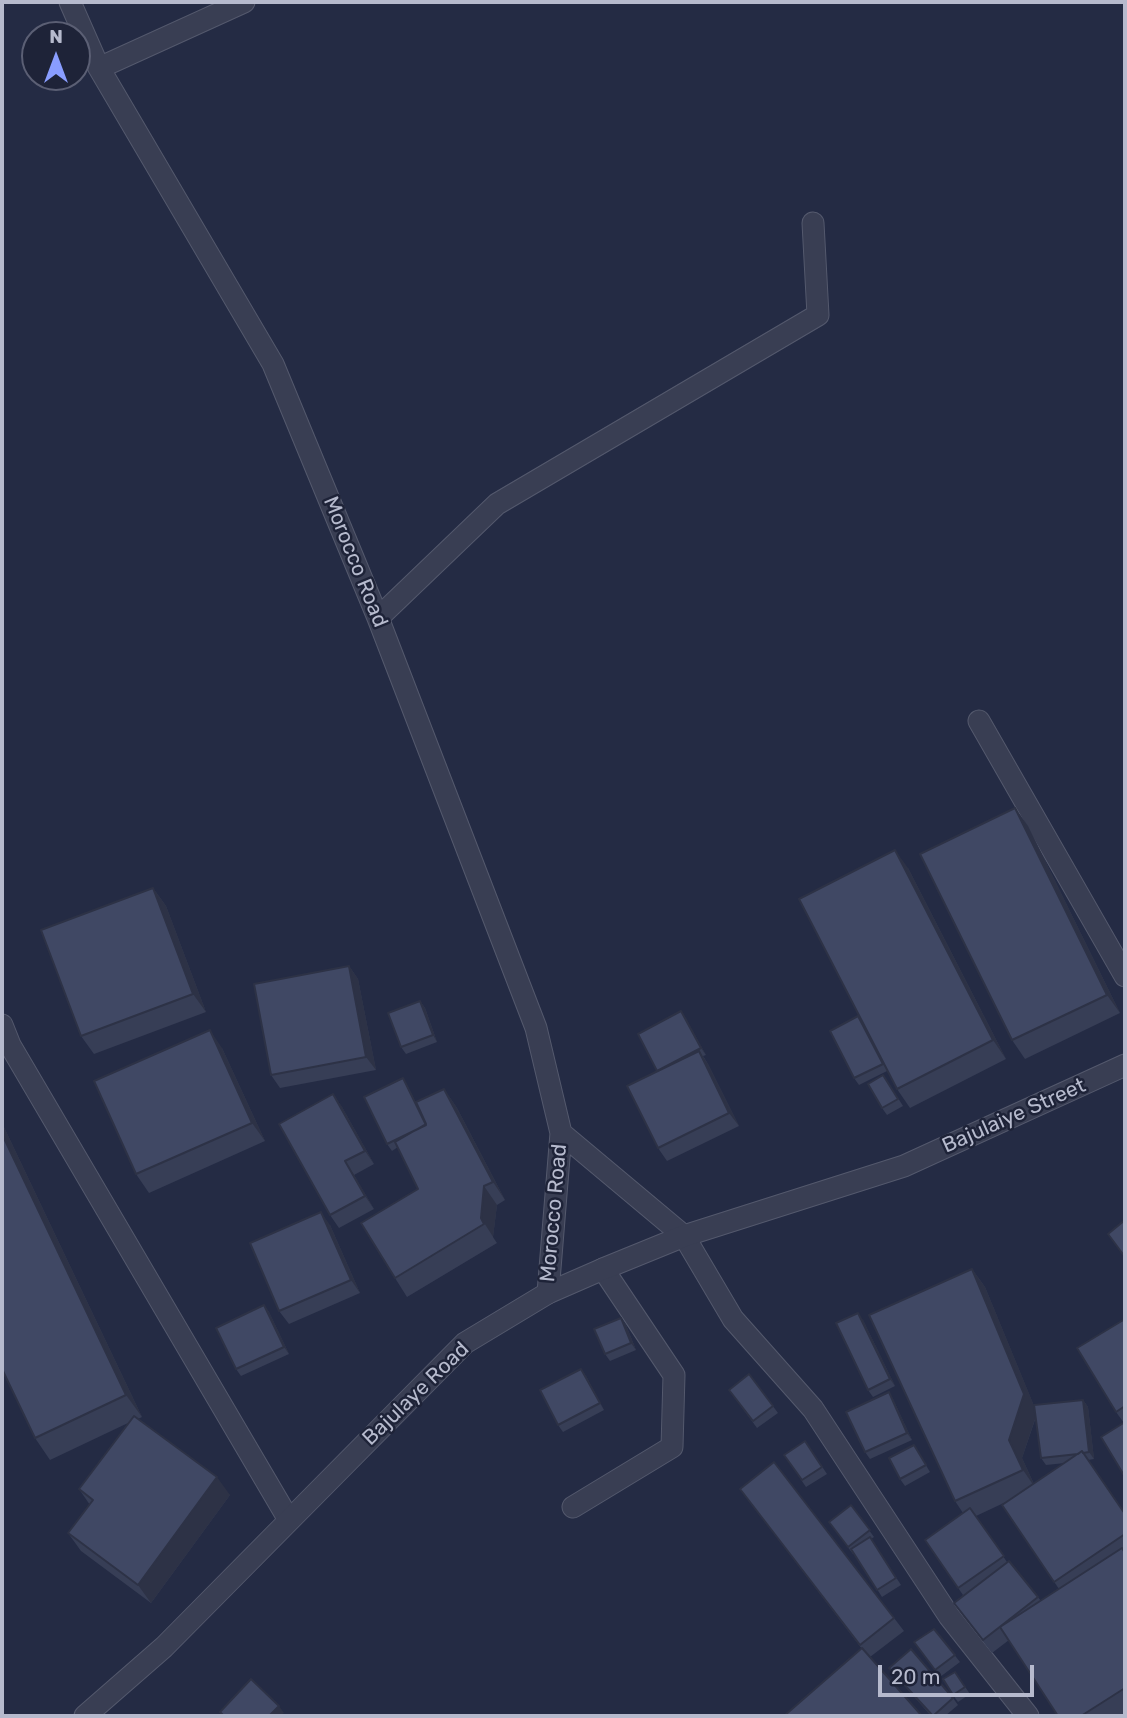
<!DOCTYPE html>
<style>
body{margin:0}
#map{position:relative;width:1127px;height:1718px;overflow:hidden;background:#242b44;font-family:Rubik,sans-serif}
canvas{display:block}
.frame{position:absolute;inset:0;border:4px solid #b6bacd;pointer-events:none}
.north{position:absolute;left:21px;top:21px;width:70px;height:70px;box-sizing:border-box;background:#1e2338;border:2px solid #5b5f74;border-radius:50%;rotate:0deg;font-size:19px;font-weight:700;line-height:28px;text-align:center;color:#b6bacd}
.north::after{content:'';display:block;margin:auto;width:24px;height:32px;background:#899dff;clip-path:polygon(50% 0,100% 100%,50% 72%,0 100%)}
.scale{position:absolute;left:878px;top:1665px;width:156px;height:32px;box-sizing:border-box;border:4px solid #b6bacd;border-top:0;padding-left:9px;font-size:21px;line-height:24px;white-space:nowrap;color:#b6bacd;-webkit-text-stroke:5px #1e2338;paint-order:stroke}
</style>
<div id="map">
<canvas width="1127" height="1718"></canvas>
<div class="frame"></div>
<div class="north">N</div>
<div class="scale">20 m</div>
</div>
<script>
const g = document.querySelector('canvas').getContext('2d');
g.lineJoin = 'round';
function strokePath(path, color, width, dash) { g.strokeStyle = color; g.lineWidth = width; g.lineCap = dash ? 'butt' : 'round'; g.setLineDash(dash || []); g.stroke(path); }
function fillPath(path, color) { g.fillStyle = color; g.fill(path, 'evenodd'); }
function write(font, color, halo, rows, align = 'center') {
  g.font = font + ' Rubik,sans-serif'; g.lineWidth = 5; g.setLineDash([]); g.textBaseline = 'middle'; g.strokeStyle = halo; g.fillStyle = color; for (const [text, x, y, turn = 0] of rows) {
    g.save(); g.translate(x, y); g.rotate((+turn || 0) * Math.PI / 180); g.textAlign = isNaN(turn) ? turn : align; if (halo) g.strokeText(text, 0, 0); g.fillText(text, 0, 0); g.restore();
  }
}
const service = new Path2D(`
 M979 721 1125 976
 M2 1025 10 1045 289 1520
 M573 1507 672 1447 674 1375 603 1269`);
const minor = new Path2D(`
 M70 2 99 68 273 364 378 618 536 1028 561 1133 548 1293
 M99 68 244 2
 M378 618 497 504 818 315 813 223
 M561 1133 684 1236 733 1319 813 1409 949 1616 1028 1716`);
const tertiary = new Path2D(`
 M85 1716 164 1647 465 1343 548 1293 603 1269 684 1236 904 1166 1125 1065`);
strokePath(service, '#54596d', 23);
strokePath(minor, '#54596d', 23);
strokePath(tertiary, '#54596d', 23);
strokePath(service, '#393e53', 21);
strokePath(minor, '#393e53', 21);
strokePath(tertiary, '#393e53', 21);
fillPath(new Path2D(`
 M1015 808 1028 826 1120 1013 1025 1059 1012 1040Z
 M908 868 1006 1059 910 1108 897 1089 887 1071 859 1085 854 1078 858 1016Z
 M153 888 166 906 206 1012 94 1054 81 1036Z
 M349 966 358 979 376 1070 280 1088 271 1075Z
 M420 1001 425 1008 437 1042 406 1054 401 1047Z
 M681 1011 706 1055 703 1056 708 1064 739 1126 667 1161 658 1148 657 1071Z
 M222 1048 265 1141 149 1193 136 1174Z
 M403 1078 407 1085 418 1107 444 1089 457 1108 505 1200 497 1205 493 1237 497 1243 407 1297 395 1278 418 1189 398 1147 392 1151 387 1144Z
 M888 1082 903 1106 887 1115 882 1108Z
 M333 1094 342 1107 374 1164 354 1175 374 1209 339 1228 330 1215Z
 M2 1123 142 1417 138 1419 230 1495 151 1603 81 1551 68 1533 90 1505 79 1489 128 1423 50 1460 35 1438 2 1369Z
 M330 1225 360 1293 289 1324 279 1311Z
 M972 1269 985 1287 1034 1406 1083 1400 1088 1407 1094 1459 1088 1460 1125 1514V1714L1122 1716H1058L1009 1640 992 1653 963 1616 954 1603 963 1595 925 1540 963 1513 955 1501ZM1036 1417 1041 1458 1046 1465 1065 1463 1034 1484 1022 1458ZM1008 1501 1002 1505 1059 1589 1041 1601 1009 1561 1007 1562 976 1516Z
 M264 1305 269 1312 289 1354 241 1376 236 1369Z
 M621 1318 626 1325 636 1350 610 1361 605 1354Z
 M1125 1319V1477L1124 1423 1116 1412Z
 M863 1320 895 1386 873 1397 868 1390Z
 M581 1369 586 1376 604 1410 563 1432 558 1425Z
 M749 1374 778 1413 757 1428 729 1390Z
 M889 1392 893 1399 912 1440 870 1459 865 1452Z
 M805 1441 827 1474 806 1487 784 1455Z
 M914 1445 930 1472 905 1486 900 1479Z
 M740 1489 894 1618 904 1631 870 1657 862 1649Z
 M851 1505 874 1537 871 1539 901 1585 882 1597 854 1553 853 1554 829 1522Z
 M934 1629 960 1662 940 1677 914 1642Z
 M889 1668 953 1698 958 1705 945 1716H931Z
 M955 1672 970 1694 958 1702 953 1695Z`), '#373e56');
fillPath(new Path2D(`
 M1015 808 1028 826 1120 1013 1107 995Z
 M895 850 908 868 1006 1059 993 1040Z
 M153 888 166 906 206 1012 193 994Z
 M349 966 358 979 376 1070 366 1057Z
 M420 1001 425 1008 437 1042 433 1035Z
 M681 1011 686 1018 706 1055 701 1048Z
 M210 1030 222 1048 265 1141 252 1123Z
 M699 1051 708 1064 739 1126 729 1113Z
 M403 1078 407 1085 431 1132 426 1125Z
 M444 1089 457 1108 505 1200 493 1182Z
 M333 1094 342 1107 374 1164 365 1151Z
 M2 1123 142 1417 126 1395 2 1134Z
 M345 1161 354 1175 374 1209 365 1196Z
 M484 1186 497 1205 493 1237 497 1243 481 1218Z
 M321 1212 330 1225 360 1293 351 1280Z
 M972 1269 985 1287 1037 1413 1022 1458 1036 1489 1023 1470 1009 1440Z
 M264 1305 269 1312 289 1354 284 1347Z
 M858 1313 863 1320 895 1386 890 1379Z
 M621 1318 626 1325 636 1350 631 1343Z
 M581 1369 586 1376 604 1410 600 1403Z
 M889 1392 893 1399 912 1440 907 1433Z
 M1083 1400 1088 1407 1094 1459 1089 1452Z
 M217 1477 230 1495 151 1603 138 1585Z
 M279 1706 284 1713 280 1716H269Z`), '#2d3246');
const building = new Path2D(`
 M1015 808 1107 995 1012 1040 920 854Z
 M895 850 993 1040 897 1089 799 899Z
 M153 888 193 994 81 1036 41 930Z
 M349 966 366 1057 271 1075 254 984Z
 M420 1001 433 1035 401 1047 388 1013Z
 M681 1011 701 1048 657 1071 638 1034Z
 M858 1016 883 1064 854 1078 830 1031Z
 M210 1030 252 1123 136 1174 94 1081Z
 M699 1051 729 1113 658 1148 627 1086Z
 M883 1075 898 1099 882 1108 868 1084Z
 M403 1078 426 1125 387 1144 364 1097Z
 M444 1089 493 1182 484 1186 481 1218 484 1224 395 1278 361 1223 418 1189 395 1142 426 1124 416 1102Z
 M333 1094 365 1151 345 1161 365 1196 330 1215 279 1124Z
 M2 1134 126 1395 35 1438 2 1369Z
 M321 1212 351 1280 279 1311 250 1243Z
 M1125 1220V1257L1108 1234Z
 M972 1269 1024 1394 1009 1440 1023 1470 955 1501 869 1315Z
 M264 1305 284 1347 236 1369 216 1328Z
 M858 1313 890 1379 868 1390 836 1323Z
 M621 1318 631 1343 605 1354 594 1329Z
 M1125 1319V1406L1116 1412 1077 1348Z
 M581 1369 600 1403 558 1425 540 1390Z
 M749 1374 773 1406 753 1421 729 1390Z
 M889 1392 907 1433 865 1452 846 1412Z
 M1083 1400 1089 1452 1083 1453 1082 1451 1078 1454 1041 1458 1034 1405Z
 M134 1416 217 1477 138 1585 68 1533 93 1500 79 1489Z
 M1125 1422V1477L1101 1437Z
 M805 1441 822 1467 802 1480 784 1455Z
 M914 1445 926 1465 900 1479 889 1458Z
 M1082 1451 1125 1514V1534L1054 1582 1002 1505Z
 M774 1462 894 1618 860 1645 740 1489Z
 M851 1505 870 1530 848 1547 829 1522Z
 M970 1508 1004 1556 958 1588 925 1540Z
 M870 1537 896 1578 877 1590 851 1549Z
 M1122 1548 1125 1553V1688L1081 1716H1058L1000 1627Z
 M1009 1561 1038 1597 983 1640 954 1603Z
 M934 1629 955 1655 935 1670 914 1642Z
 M862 1648 922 1716H784Z
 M911 1649 953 1698 933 1716 889 1668Z
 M955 1672 965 1687 953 1695 943 1679Z
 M251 1679 279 1706 269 1716H224L220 1712Z`);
fillPath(building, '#404864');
strokePath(building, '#2d3246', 2);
write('21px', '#b6bacd', '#1e2338', [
 ["Morocco Road",355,562,68],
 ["Bajulaiye Street",1014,1116,-24],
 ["Morocco Road",554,1213,-85],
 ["Bajulaye Road",416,1394,-44]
]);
</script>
